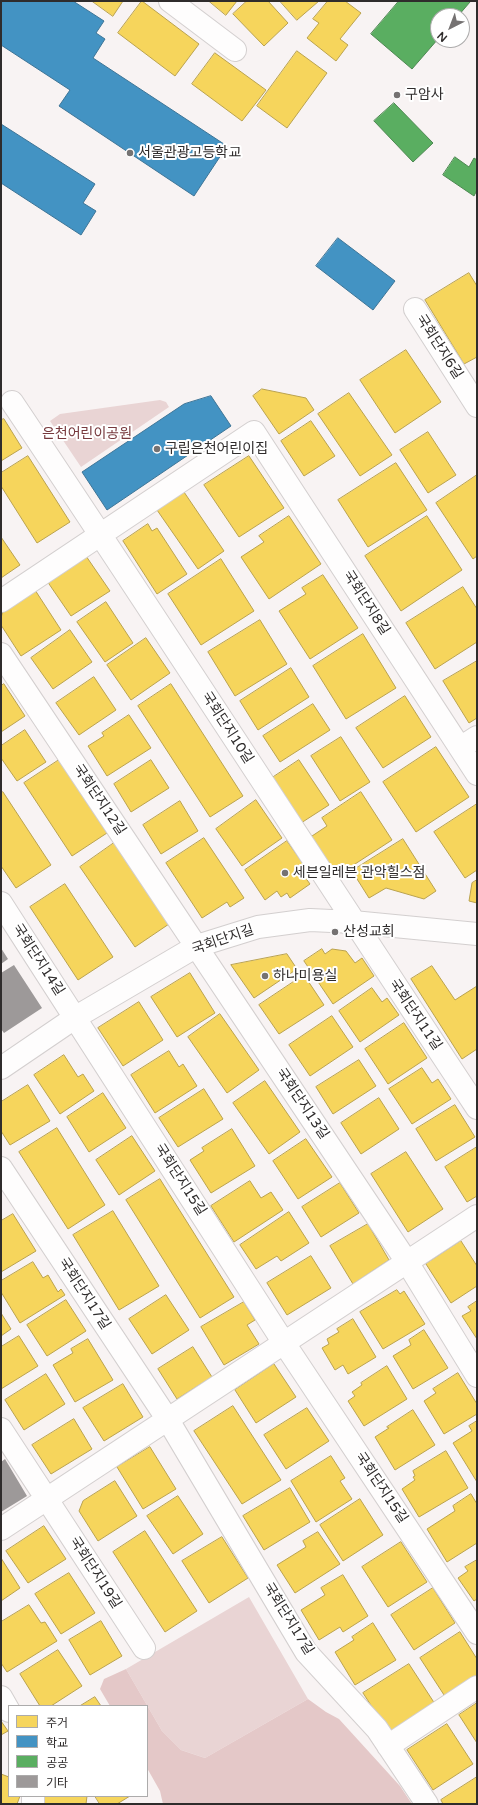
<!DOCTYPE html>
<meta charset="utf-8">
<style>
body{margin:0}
#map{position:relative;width:478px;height:1805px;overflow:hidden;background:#f8f3f3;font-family:"Varela Round","Noto Sans KR",sans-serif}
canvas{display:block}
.frame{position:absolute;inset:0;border:2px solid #2f2c2c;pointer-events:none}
.legend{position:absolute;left:8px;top:1705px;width:140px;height:92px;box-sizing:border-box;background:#fff;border:1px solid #acabab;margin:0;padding:5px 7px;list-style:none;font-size:12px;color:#2f2c2c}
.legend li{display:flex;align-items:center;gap:8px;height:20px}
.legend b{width:20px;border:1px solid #acabab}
.north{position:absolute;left:430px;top:8px;width:40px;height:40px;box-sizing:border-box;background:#fff;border:1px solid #acabab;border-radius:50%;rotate:222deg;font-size:11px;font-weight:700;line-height:16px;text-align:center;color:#2f2c2c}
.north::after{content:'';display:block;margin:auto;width:14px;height:18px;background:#757272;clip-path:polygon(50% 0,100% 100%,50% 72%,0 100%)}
</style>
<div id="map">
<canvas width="478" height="1805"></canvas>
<div class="frame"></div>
<ul class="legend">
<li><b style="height:11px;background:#f6d55c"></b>주거</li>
<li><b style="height:11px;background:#4393c3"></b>학교</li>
<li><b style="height:11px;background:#5aae61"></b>공공</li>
<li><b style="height:11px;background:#9d9999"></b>기타</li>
</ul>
<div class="north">N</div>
</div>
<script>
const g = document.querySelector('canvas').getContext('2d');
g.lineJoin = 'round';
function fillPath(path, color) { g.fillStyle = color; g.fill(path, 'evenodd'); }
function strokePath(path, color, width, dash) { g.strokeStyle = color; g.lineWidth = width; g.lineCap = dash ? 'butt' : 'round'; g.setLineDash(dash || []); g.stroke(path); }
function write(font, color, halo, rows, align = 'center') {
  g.font = font + ' "Varela Round","Noto Sans KR",sans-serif'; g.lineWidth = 4; g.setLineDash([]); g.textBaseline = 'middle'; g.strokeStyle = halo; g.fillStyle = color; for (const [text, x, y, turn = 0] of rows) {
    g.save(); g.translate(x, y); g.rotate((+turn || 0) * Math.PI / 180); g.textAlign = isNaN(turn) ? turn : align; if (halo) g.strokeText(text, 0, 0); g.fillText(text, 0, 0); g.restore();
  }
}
fillPath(new Path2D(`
 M160 400 166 402 169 407 81 467 50 421 60 414Z
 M249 1597 308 1699 205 1758 181 1750 162 1731 126 1669Z`), '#e9d4d4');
fillPath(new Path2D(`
 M126 1669 162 1731 181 1750 205 1758 308 1699 326 1712 339 1719 400 1786 412 1804H163L160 1791 147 1768V1706H110L100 1689 104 1679Z`), '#e4c8c8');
const homes = new Path2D(`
 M92 1H123L113 16Z
 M142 1 199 44 175 76 118 33Z
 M209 1H237L226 15Z
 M247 1H268L288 23 264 46 233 14Z
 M280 1H319L297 20Z
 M328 1H345L361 13 340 39 348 45 336 61 307 38 319 23 313 19Z
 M297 51 327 73 287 128 257 106Z
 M215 53 266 90 242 121 192 84Z
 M469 273 477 286V357L464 364 425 300Z
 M406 350 441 402 395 433 360 380Z
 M262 389 306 398 314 410 279 434 253 396Z
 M349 393 392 455 360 476 318 414Z
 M4 419 22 448 1 461V420Z
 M311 421 335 456 304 476 281 441Z
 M428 432 456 475 428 493 400 450Z
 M28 456 70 522 37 543 1 486V473Z
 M249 456 284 508 239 537 204 485Z
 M396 463 427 510 368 547 338 500Z
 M477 475V556L473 559 436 503Z
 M184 492 224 551 198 569 157 510Z
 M289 516 321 564 269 599 241 557 264 542 259 536Z
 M427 516 462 570 401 611 365 556Z
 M148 524 152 531 157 528 187 574 157 594 123 541Z
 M1 537 20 565 1 578Z
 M86 556 110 591 71 616 47 581Z
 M221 559 254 611 201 645 168 594Z
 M323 575 358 628 310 659 279 611 306 594 302 588Z
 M463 587 477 609V642L435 669 406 623Z
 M35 590 61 630 21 656 1 625V618L3 610Z
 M106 602 133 643 105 662 77 622Z
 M260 620 287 664 235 696 208 652Z
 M70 630 92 662 53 689 31 658Z
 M363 634 396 688 346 719 313 666Z
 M146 638 170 673 131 700 107 665Z
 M477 661V718L469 723 443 681Z
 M291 668 309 697 258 730 240 701Z
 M94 677 116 710 79 735 56 703Z
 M4 684 25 716 1 732V686Z
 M171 684 243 796 210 817 138 706Z
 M405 696 431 737 383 768 356 728Z
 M313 704 330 730 280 762 263 736Z
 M129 715 151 748 107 776 88 746 104 736 102 733Z
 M25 730 46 762 17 781 1 758V746Z
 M341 737 370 782 340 801 311 756Z
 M436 747 469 797 416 832 383 782Z
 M59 760 107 833 72 856 24 783Z
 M151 760 169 788 131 812 114 784Z
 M299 760 329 805 301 823 272 778Z
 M3 792 51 865 16 888 1 866V793Z
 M361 792 392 840 335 877 309 838 327 826 322 818Z
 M256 800 282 838 242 866 216 829Z
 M180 801 198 831 161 854 143 825Z
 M477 804V870L465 878 434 832Z
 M204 838 244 898 230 907 227 902 202 918 166 863Z
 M403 839 436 891 424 899 386 888 369 898 352 871Z
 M287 841 304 865 299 869 310 884 290 898 287 893 281 897 277 891 265 900 245 870Z
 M114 843 169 924 135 947 80 867Z
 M477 880V903L469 901 472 883Z
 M65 884 113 957 78 980 30 907Z
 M322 949 325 954 332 949 346 951 355 963 362 958 374 976 333 1004 304 961Z
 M287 954 297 969 254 998 231 965Z
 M432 966 455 1000 477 986V1049L462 1059 411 979Z
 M190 973 215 1013 177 1037 151 997Z
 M304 975 324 1005 279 1034 259 1005Z
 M372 988 382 1002 387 998 399 1015 360 1042 339 1011Z
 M139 1002 163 1040 123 1066 98 1028Z
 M220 1014 259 1070 227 1093 188 1037Z
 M332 1016 353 1047 310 1076 289 1045Z
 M404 1023 427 1058 388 1084 365 1049Z
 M169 1051 179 1067 183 1064 197 1086 155 1113 131 1075Z
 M64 1055 78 1077 83 1074 94 1091 60 1114 34 1075Z
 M359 1060 376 1086 333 1114 316 1087Z
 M422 1068 432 1083 438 1079 451 1099 412 1124 389 1089Z
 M265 1081 300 1132 269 1154 233 1103Z
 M28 1085 50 1121 10 1145 1 1131V1102Z
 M204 1089 223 1119 178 1147 159 1118Z
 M103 1093 126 1128 89 1152 67 1117Z
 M379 1098 399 1129 361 1154 341 1123Z
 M455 1105 475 1137 436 1161 416 1129Z
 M57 1128 105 1205 68 1229 19 1152Z
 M232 1129 255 1166 211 1193 190 1160 204 1151 202 1148Z
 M132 1136 155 1171 119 1195 96 1160Z
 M306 1139 332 1177 298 1199 273 1161Z
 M477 1147V1196L467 1202 445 1167Z
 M406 1152 443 1209 408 1232 371 1174Z
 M160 1179 234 1297 200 1318 126 1200Z
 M250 1181 261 1198 271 1192 283 1210 234 1242 211 1206Z
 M340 1183 359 1213 321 1237 302 1207Z
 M113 1211 159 1286 119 1310 73 1235Z
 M289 1212 309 1243 281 1261 277 1256 256 1269 240 1245Z
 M13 1214 36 1251 1 1272V1221Z
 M368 1224 389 1260 353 1284 330 1246Z
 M461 1241 477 1266V1286L451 1303 426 1264Z
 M311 1256 331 1288 287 1315 267 1283Z
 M33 1262 43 1278 48 1275 58 1292 61 1289 65 1295 20 1323 1 1292V1281Z
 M397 1290 400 1294 404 1291 425 1324 383 1349 360 1312Z
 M166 1295 189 1330 152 1354 129 1319Z
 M66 1300 86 1331 47 1356 27 1325Z
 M477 1301V1339L462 1316 471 1311 468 1307Z
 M244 1302 255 1320 247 1325 259 1344 224 1365 201 1327Z
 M1 1313 11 1329 1 1336Z
 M353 1319 376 1357 348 1374 343 1365 335 1370 322 1348 329 1344 327 1339 339 1332 337 1329Z
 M424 1330 448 1368 413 1389 393 1356 411 1345 409 1340Z
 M19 1336 38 1366 1 1389V1347Z
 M88 1339 113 1380 75 1402 53 1365 73 1353 71 1349Z
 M193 1347 212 1377 177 1399 158 1369Z
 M274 1364 296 1397 256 1423 235 1390Z
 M387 1366 407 1399 364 1426 348 1401 355 1396 352 1392 362 1385 361 1383Z
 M458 1373 477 1404V1414L444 1434 424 1401 436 1393 433 1389Z
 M46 1374 65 1404 24 1430 5 1400Z
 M123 1384 143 1417 104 1441 83 1408Z
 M233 1406 281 1480 242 1504 194 1431Z
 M307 1408 329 1441 286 1469 264 1435Z
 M413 1410 435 1445 395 1470 375 1437 389 1428 387 1427Z
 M74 1419 92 1449 51 1474 32 1445Z
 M477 1421V1482L453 1443 472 1431 469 1426Z
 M150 1447 176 1489 143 1509 117 1467Z
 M446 1451 468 1488 419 1517 402 1489 415 1480 413 1477 415 1476 413 1471Z
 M331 1456 345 1478 340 1481 352 1499 316 1522 291 1481Z
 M115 1481 137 1516 98 1541 79 1511 83 1501Z
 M290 1488 310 1522 264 1550 243 1516Z
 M471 1494 477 1504V1543L447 1562 427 1529 455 1511 453 1506Z
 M178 1496 203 1534 173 1554 147 1516Z
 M360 1499 383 1535 343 1561 320 1525Z
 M44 1526 66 1559 28 1583 6 1551Z
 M145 1531 197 1611 165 1632 113 1552Z
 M318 1532 340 1564 295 1593 277 1565 306 1547 303 1541Z
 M222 1537 248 1578 209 1603 182 1561Z
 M401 1542 427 1582 388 1607 362 1567Z
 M1 1558 20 1588 1 1601Z
 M477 1560V1599L474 1601 458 1578 468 1571 465 1567Z
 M69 1573 95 1613 61 1634 35 1594Z
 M343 1575 368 1616 343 1632 340 1627 319 1640 301 1610 325 1595 321 1588Z
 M433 1588 455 1623 414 1650 391 1615Z
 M29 1605 41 1623 45 1622 57 1641 7 1672 1 1663V1622Z
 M101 1621 122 1656 90 1675 69 1640Z
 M373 1623 396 1660 355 1685 335 1652 354 1640 352 1637Z
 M460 1632 477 1659V1677L446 1698 420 1658Z
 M58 1650 82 1686 51 1706H40L20 1674Z
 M409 1664 435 1704 389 1733 363 1693Z
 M95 1697 101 1706H80Z
 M477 1703V1743L459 1715Z
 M1 1721 8 1731 1 1735Z
 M447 1724 473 1764 433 1790 407 1750Z
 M1 1774 9 1777V1796H20L17 1804H1Z
 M477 1777V1804H443L441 1800Z
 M41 1796H87L86 1804H41Z
 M95 1796H130L117 1804H100Z`);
fillPath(homes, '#f6d55c');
strokePath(homes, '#baa24e', 1);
const schools = new Path2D(`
 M1 1H73L104 21 96 33 105 39 93 58 227 146 194 196 59 106 70 90 1 45Z
 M1 124 95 184 83 203 96 211 81 235 1 183Z
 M338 238 395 281 373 310 316 266Z
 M211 396 231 426 107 510 82 472 184 404Z`);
fillPath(schools, '#4393c3');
strokePath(schools, '#3d7496', 1);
const public = new Path2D(`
 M399 1H468L470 2 458 16H438V39L412 69 371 34Z
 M394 103 433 143 413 162 374 121Z
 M455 157 469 167 474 158 477 160V190L474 196 443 175Z`);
fillPath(public, '#5aae61');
strokePath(public, '#4d8751', 1);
fillPath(new Path2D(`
 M1 948 8 959 1 964Z
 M14 965 42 1008 4 1033 1 1029V973Z
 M5 1459 27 1496 1 1512V1462Z`), '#9d9999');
const minor = new Path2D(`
 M170 1 235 50
 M415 309 477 406
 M12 402C169 636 321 873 477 1108
 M1 601 254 432 477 774
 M1 654 407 1262 477 1376
 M460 748 477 737
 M1 903 284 1343 477 1633
 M1 1068 76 1017 197 946 258 927 310 920 353 922 477 934
 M1 1168 168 1420 306 1652 377 1729 427 1804
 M1 1429 144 1648
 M1 1529 477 1216
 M1 1697 9 1711
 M388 1746 477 1687
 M33 1796V1804`);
strokePath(minor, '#d3cfcf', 24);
strokePath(minor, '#fefdfd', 22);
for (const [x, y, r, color] of [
 [397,95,4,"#757272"],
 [130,153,4,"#757272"],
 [157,449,4,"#757272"],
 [285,873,4,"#757272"],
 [335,932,4,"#757272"],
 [265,976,4,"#757272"]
]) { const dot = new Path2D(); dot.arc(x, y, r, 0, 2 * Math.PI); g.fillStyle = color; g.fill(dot); strokePath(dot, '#fff', 1.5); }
write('14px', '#2f2c2c', '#fff', [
 ["구암사",405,95],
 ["서울관광고등학교",138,153],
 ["구립은천어린이집",165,449],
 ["세븐일레븐 관악힐스점",293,873],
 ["산성교회",343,932],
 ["하나미용실",273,976]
], 'left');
write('14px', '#2f2c2c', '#fff', [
 ["국회단지6길",439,347,57],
 ["국회단지8길",366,603,57],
 ["국회단지10길",227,728,57],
 ["국회단지12길",99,800,56],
 ["국회단지길",223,940,-19],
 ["국회단지14길",38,960,57],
 ["국회단지11길",415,1015,56],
 ["국회단지13길",302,1104,56],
 ["국회단지15길",180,1180,57],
 ["국회단지17길",84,1294,57],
 ["국회단지15길",381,1488,56],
 ["국회단지19길",95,1573,57],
 ["국회단지17길",288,1619,58]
]);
write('14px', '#77393d', '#fff', [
 ["은천어린이공원",87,434]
]);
</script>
